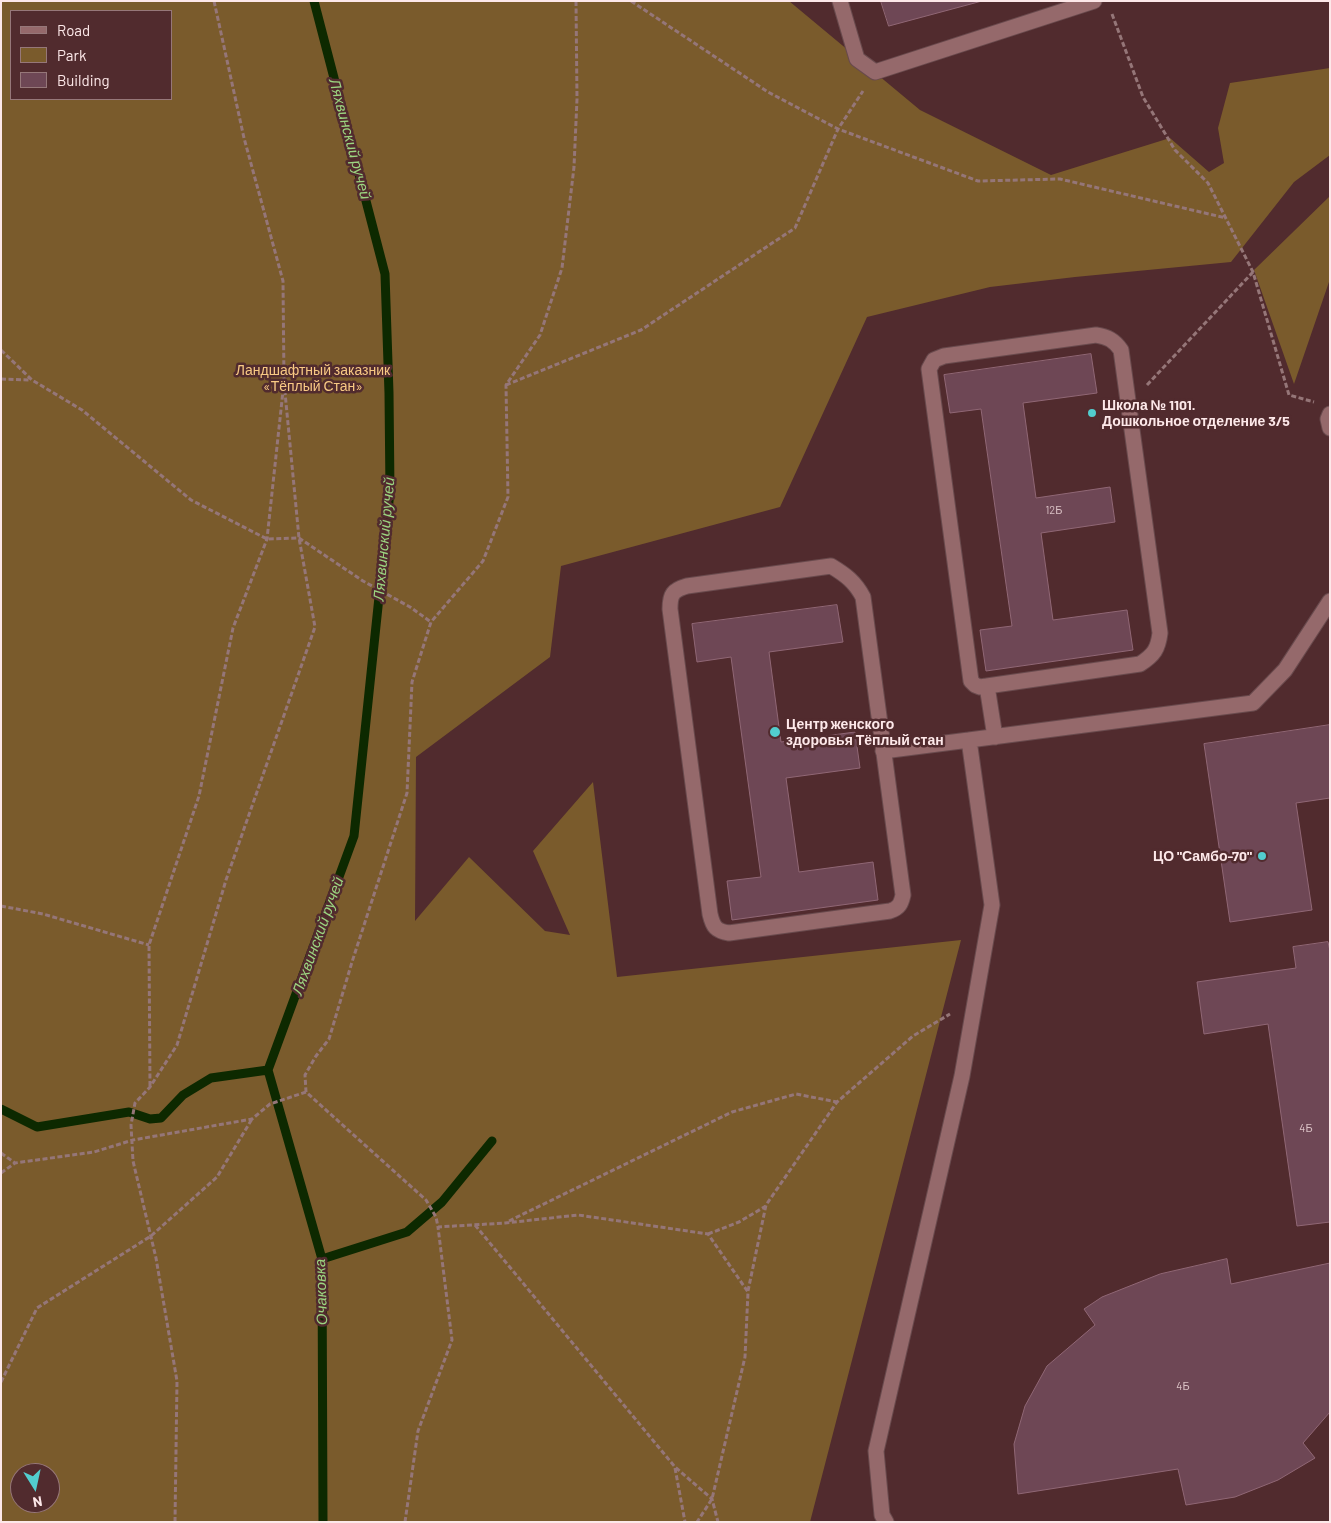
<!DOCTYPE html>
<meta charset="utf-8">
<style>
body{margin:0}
#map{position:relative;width:1331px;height:1523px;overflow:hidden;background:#512b2e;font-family:Barlow,sans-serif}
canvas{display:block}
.frame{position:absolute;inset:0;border:2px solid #fde8e9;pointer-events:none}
.legend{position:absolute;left:10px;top:10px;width:162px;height:90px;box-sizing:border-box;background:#512b2e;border:1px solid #967779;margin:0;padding:6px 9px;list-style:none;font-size:15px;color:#fde8e9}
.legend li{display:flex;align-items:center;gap:10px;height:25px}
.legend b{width:25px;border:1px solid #967779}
.north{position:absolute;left:10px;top:1463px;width:50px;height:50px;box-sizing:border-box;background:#512b2e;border:1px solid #967779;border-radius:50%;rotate:170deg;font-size:14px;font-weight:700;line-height:20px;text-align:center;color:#fde8e9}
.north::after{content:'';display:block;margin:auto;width:18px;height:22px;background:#52cdce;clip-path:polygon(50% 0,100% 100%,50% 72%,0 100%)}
</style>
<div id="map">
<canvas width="1331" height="1523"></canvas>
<div class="frame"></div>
<ul class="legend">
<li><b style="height:6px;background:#95696b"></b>Road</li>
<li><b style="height:14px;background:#7a5b2c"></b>Park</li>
<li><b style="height:14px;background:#6e4755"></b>Building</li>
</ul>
<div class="north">N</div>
</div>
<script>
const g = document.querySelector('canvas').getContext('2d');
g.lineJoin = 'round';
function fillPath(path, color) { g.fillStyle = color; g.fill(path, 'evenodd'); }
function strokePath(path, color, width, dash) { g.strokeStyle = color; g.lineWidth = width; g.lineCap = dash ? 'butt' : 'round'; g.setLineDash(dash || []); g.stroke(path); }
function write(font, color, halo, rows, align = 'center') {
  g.font = font + ' Barlow,sans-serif'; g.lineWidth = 5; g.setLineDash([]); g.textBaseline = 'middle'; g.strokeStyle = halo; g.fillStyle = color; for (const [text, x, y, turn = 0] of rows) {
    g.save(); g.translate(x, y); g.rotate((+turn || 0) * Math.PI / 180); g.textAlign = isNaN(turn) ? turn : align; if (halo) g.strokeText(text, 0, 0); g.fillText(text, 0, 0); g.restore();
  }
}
fillPath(new Path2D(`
 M1 1H789L920 110 1051 175 1170 138 1209 172 1224 163 1218 128 1230 83 1330 68V155L1294 182 1231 262 1075 277 990 287 867 317 780 507 561 566 550 657 416 757 415 921 469 857 545 931 570 935 533 851 593 782 617 977 961 940 810 1522H1ZM11 11H171V99H11ZM20 1473H50V1503H20Z
 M1330 196V279L1294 384 1254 270Z`), '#7a5b2c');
strokePath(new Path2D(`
 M268 1070 354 836 390 492 389 393 385 274 314 1
 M268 1070 322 1259 323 1522
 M1 1109 37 1127 129 1112 150 1119 161 1118 183 1095 211 1078 268 1070
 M322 1259 407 1232 442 1202 492 1141`), '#0d2900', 9);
const building = new Path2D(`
 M881 1H982L889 26Z
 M1091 354 1097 393 1023 403 1036 498 1110 487 1115 522 1041 533 1053 620 1127 610 1133 650 986 671 980 630 1012 626 981 409 950 413 944 375Z
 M837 605 843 642 769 652 781 742 855 732 860 768 786 778 799 872 873 862 878 900 732 920 727 881 761 877 731 657 697 662 692 624Z
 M1330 725V798L1296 803 1312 910 1230 922 1204 744Z
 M1328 942 1330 951V1222L1297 1226 1268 1024 1204 1034 1197 982 1296 968 1293 947Z
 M1227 1259 1231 1284 1330 1263V1412L1303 1443 1315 1458 1278 1480 1235 1497 1186 1505 1178 1469 1018 1494 1014 1444 1025 1406 1047 1366 1095 1325 1084 1309 1102 1297 1160 1274Z`);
fillPath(building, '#6e4755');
strokePath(building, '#906775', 1);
const minor = new Path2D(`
 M840 1 857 59 875 72 1094 1
 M1096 335C1108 337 1114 340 1121 350L1160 633C1158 649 1154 655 1140 664L980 687 975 685 971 681 929 369 934 360 944 356Z
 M1330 414 1328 419 1330 428
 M831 566C846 575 855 582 863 597L903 895C901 904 899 908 890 911L729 933C716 931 713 927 710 914L670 609C670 594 673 590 687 586Z
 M987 686 995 737
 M883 751 969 740
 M886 1522 882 1515 876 1451 962 1076 992 905 969 740 1253 703 1285 670 1330 601`);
strokePath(minor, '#694a4d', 17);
strokePath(new Path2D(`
 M576 1 577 99 574 167 562 268 540 335 506 385 508 497 483 561 431 622 412 682 407 793 352 962 329 1039 316 1056 305 1075 306 1092 426 1200 436 1217 438 1227 505 1223 578 1215 708 1234 748 1292 745 1357 712 1499 697 1522
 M631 1 768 92 838 129 863 91
 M1112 14 1143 97 1175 150 1208 183 1253 272 1289 395 1314 402
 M1 350 32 380 82 410 191 500 267 539 299 538 363 581 410 607 431 622
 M1 379 31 380
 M506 385 641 330 795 228 838 129 978 181 1060 179 1226 218
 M1147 385 1253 272
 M1 906 43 914 149 945
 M150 1086 149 945 199 796 233 628 267 539 283 391
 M1 1153 15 1163
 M1 1173 15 1163 94 1152 133 1140 252 1119 270 1104 306 1092
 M509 1221 732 1112 796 1094 837 1102
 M475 1225 675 1467 712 1499 718 1522
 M708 1234 739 1222 766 1206
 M748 1291 766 1205 837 1102 913 1036 950 1014
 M1 1382 37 1308 151 1236 217 1177 252 1119
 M675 1468 685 1522
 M175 1522 177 1381 156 1258 133 1161 131 1125 135 1103 150 1087 177 1045 226 880 315 627 299 538 284 382 283 281 244 138 214 1
 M405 1522 418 1431 452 1340 438 1227`), '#957678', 3, [5, 2.5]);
strokePath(minor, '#95696b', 15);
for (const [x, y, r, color] of [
 [1092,413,5,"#52cdce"],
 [775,732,6,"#52cdce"],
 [1262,856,5,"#52cdce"]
]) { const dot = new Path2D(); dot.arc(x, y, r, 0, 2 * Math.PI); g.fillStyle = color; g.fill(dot); strokePath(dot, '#512b2e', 2); }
write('11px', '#d9c0c4', null, [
 ["12Б",1054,510],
 ["4Б",1306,1128],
 ["4Б",1183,1386]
]);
write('14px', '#f8c984', '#512b2e', [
 ["Ландшафтный заказник",313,370],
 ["«Тёплый Стан»",313,386]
]);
write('bold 14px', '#fde8e9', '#512b2e', [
 ["Школа № 1101.",1102,405],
 ["Дошкольное отделение 3/5",1102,421],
 ["Центр женского",786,724],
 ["здоровья Тёплый стан",786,740],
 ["ЦО \"Самбо-70\"",1252,856,"right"]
], 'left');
write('italic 15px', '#9cd580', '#512b2e', [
 ["Ляхвинский ручей",350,139,75],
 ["Ляхвинский ручей",384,539,-85],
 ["Ляхвинский ручей",318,936,-70],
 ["Очаковка",321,1292,-92]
]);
</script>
